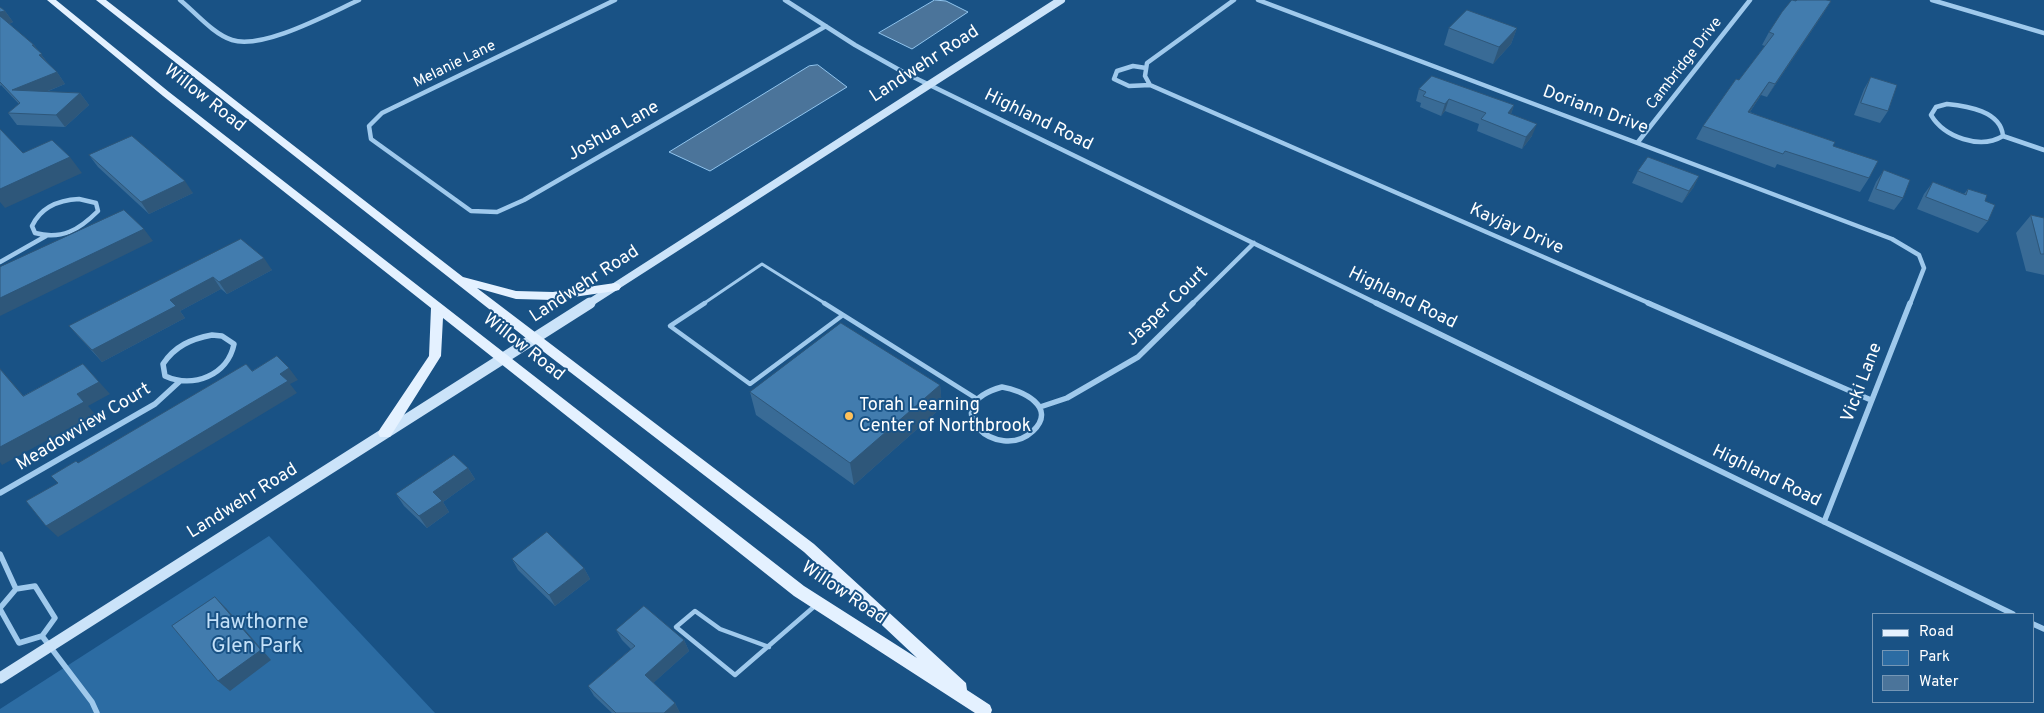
<!DOCTYPE html>
<style>
body{margin:0}
#map{position:relative;width:2044px;height:713px;overflow:hidden;background:#195285;font-family:Overpass,sans-serif}
canvas{display:block}
.legend{position:absolute;left:1872px;top:613px;width:162px;height:90px;box-sizing:border-box;background:#195285;border:1px solid #7597b6;margin:0;padding:6px 9px;list-style:none;font-size:15px;color:#fff}
.legend li{display:flex;align-items:center;gap:10px;height:25px}
.legend b{width:25px;border:1px solid #7597b6}
</style>
<div id="map">
<canvas width="2044" height="713"></canvas>
<ul class="legend">
<li><b style="height:6px;background:#e4f1ff"></b>Road</li>
<li><b style="height:14px;background:#2c6ca3"></b>Park</li>
<li><b style="height:14px;background:#4b749a"></b>Water</li>
</ul>
</div>
<script>
const g = document.querySelector('canvas').getContext('2d');
g.lineJoin = 'round';
function fillPath(path, color) { g.fillStyle = color; g.fill(path, 'evenodd'); }
function strokePath(path, color, width, dash) { g.strokeStyle = color; g.lineWidth = width; g.lineCap = dash ? 'butt' : 'round'; g.setLineDash(dash || []); g.stroke(path); }
function write(font, color, halo, rows, align = 'center') {
  g.font = font + ' Overpass,sans-serif'; g.lineWidth = 4; g.setLineDash([]); g.textBaseline = 'middle'; g.strokeStyle = halo; g.fillStyle = color; for (const [text, x, y, turn = 0] of rows) {
    g.save(); g.translate(x, y); g.rotate((+turn || 0) * Math.PI / 180); g.textAlign = isNaN(turn) ? turn : align; if (halo) g.strokeText(text, 0, 0); g.fillText(text, 0, 0); g.restore();
  }
}
fillPath(new Path2D(`
 M269 536 435 713H0V709Z`), '#2c6ca3');
const water = new Path2D(`
 M935 0 946 1 968 12 912 49 879 33Z
 M818 65 847 87 710 171 669 152 809 66Z`);
fillPath(water, '#4b749a');
strokePath(water, '#92c5ee', 1);
strokePath(new Path2D(`
 M703 304 762 264 826 304`), '#9fc9ec', 3);
strokePath(new Path2D(`
 M705 303 670 326 750 384 843 315
 M824 303 977 399
 M769 647 720 629 695 611 676 627 735 675 816 605`), '#9fc9ec', 4.5);
strokePath(new Path2D(`
 M180 0C195 12 213 34 232 40 263 50 330 13 359 0
 M615 0 382 113 369 126 371 139 471 211 497 212 524 200 826 26
 M785 0 855 45 903 72 1378 304
 M1258 0 1892 239 1919 255 1924 268 1910 304
 M1932 0 2044 33
 M1146 68 1133 66 1117 71 1114 79 1129 86 1150 85 1651 304
 M1150 85 1145 76 1147 63 1234 0
 M1947 104C1967 106 2001 111 2003 136 1980 150 1944 137 1931 115L1936 107Z
 M2003 136 2044 150
 M1638 142 1750 0
 M79 199 96 203 98 211C79 230 62 240 35 233L32 226C41 207 59 200 79 199Z
 M0 262 46 236
 M1192 304 1254 243`), '#9fc9ec', 4.5);
strokePath(new Path2D(`
 M1376 303 2013 614
 M1648 303 1871 400
 M212 335 222 336 234 344C228 375 193 389 165 376L163 364C175 346 191 339 212 335Z
 M1002 387C1022 390 1058 407 1033 431 998 464 933 406 1002 387Z
 M1040 407 1067 398 1138 357 1193 303
 M0 493 155 404 179 382
 M1824 522 1910 303
 M0 554 16 589
 M0 608 16 589 35 586 55 618 42 636 19 643 0 609
 M2033 624 2044 629
 M42 636 92 702 97 713`), '#9fc9ec', 5.5);
strokePath(new Path2D(`
 M588 304 1061 0`), '#cbe3f9', 8);
strokePath(new Path2D(`
 M0 678 590 303`), '#cbe3f9', 11);
fillPath(new Path2D(`
 M47 0H56L169 92 804 586 917 658 804 552 531 342 96 0H106L463 277 516 291 553 292 615 283 619 284 621 287 619 290 615 291 553 300 516 299 477 288 814 544 966 683 967 690 990 705 992 710 991 713H975L794 596 443 318 441 356 390 437H380L378 433 380 429 429 356 431 308 163 96Z`), '#e4f1ff');
fillPath(new Path2D(`
 M1796 1H1831L1823 14 1767 97 1761 95 1750 112 1833 146 1869 178 1860 192 1777 164 1775 168 1696 139 1703 126 1739 80 1765 46 1762 45 1769 32Z
 M0 7 5 11 13 22 9 24 34 45 50 66 57 72 65 84 46 92 80 93 89 105 65 127 17 125 8 113 19 104 1 85 0 86Z
 M1449 28H1517L1511 44 1493 64 1444 45Z
 M1871 77 1888 111 1880 123 1854 115 1864 89Z
 M1419 89 1514 105 1511 114 1532 136 1522 149 1477 131 1479 124 1445 111 1441 116 1420 107 1421 103 1416 101Z
 M89 155 193 193 149 214 98 167Z
 M1884 170 1903 198 1894 210 1868 201 1876 182Z
 M1638 171 1699 176 1693 188 1682 203 1632 183Z
 M1933 182 1964 194 1968 189 1985 201 1988 221 1978 233 1917 209 1924 194Z
 M2031 215 2044 218V275L2026 271 2016 233Z
 M241 239 272 270 227 294 221 289 180 311 185 318 102 362 69 326Z
 M940 385 942 407 854 485 756 415 750 392Z
 M468 468 475 479 443 502 449 512 427 528 404 506 396 494Z
 M512 559 584 568 590 579 555 606 518 570Z
 M616 630 684 640 689 651 653 683 675 703 680 713H612L594 696 588 686 631 649 622 640Z`), '#396b96');
fillPath(new Path2D(`
 M1831 1 1823 14 1767 97 1775 84Z
 M5 11 13 22 6 25 0 17V12Z
 M1517 28 1511 44 1493 64 1499 47Z
 M32 45H34L50 66 47 67Z
 M57 72 65 84 20 102 12 90Z
 M1769 82 1761 95 1741 125 1748 112Z
 M80 93 89 105 65 127 56 115Z
 M1449 99 1445 111 1441 116 1445 104Z
 M1514 105 1510 117 1508 113Z
 M1537 124 1532 136 1522 149 1526 137Z
 M70 157 82 173 5 208 0 202V189Z
 M1699 176 1693 188 1682 203 1689 191Z
 M185 181 193 193 149 214 141 202Z
 M144 229 153 241 0 316V298Z
 M264 258 272 270 227 294 219 282Z
 M213 277 221 289 180 311 185 318 102 362 92 350 170 300Z
 M83 364 110 394 88 406 95 414 2 465 0 462V447L77 394Z
 M0 368 34 408 23 396 0 369Z
 M289 368 298 380 290 384 297 393 58 537 46 526Z
 M940 385 942 407 854 485 850 463Z
 M468 468 475 479 443 502 449 512 427 528 419 516 433 492Z
 M584 568 590 579 555 606 549 595Z
 M215 597 226 608 271 660 230 691 218 681Z
 M684 640 689 651 650 686 645 675Z
 M675 703 680 713H664Z`), '#2e577a');
const building = new Path2D(`
 M1792 0 1796 1 1797 0H1826L1831 1 1775 84 1769 82 1748 112 1835 142 1833 146 1878 161 1869 178 1785 151 1783 154 1703 126 1736 79 1739 80 1774 34 1769 32 1782 12Z
 M0 7 5 11 0 12Z
 M1467 10 1517 28 1499 47 1449 28Z
 M0 16 34 45H32L42 54 39 55 57 72 12 90 80 93 56 115 8 113 20 103 0 82Z
 M1432 76 1514 105 1508 113 1537 124 1526 137 1481 119 1486 113 1449 99 1445 104 1423 96 1426 92 1419 89Z
 M1871 77 1897 85 1888 111 1861 103Z
 M0 129 23 153 52 140 70 157 0 189Z
 M132 136 185 181 141 202 89 155Z
 M1648 157 1699 176 1689 191 1638 171Z
 M1884 170 1910 180 1903 198 1876 189Z
 M1933 182 1966 195 1968 189 1987 195 1985 201 1995 205 1988 221 1926 197Z
 M124 210 144 229 0 298V267Z
 M2031 215 2044 218V254H2041Z
 M241 239 264 258 219 282 213 277 170 300 176 306 92 350 69 326Z
 M841 323 940 385 850 463 750 392Z
 M277 356 289 368 280 374 288 381 46 526 26 501 58 483 51 476 76 461 78 463 246 364 252 371Z
 M83 364 99 382 77 394 84 402 0 447V369L23 396Z
 M454 455 468 468 433 492 442 501 419 516 396 494Z
 M547 532 584 568 549 595 512 559Z
 M215 597 261 650 218 681 172 626Z
 M644 606 684 640 645 675 675 703 664 713H616L588 686 635 646 616 630Z`);
fillPath(building, '#427cae');
strokePath(building, '#2e577a', 1);
for (const [x, y, r, color] of [
 [849,416,5,"#ffc15a"]
]) { const dot = new Path2D(); dot.arc(x, y, r, 0, 2 * Math.PI); g.fillStyle = color; g.fill(dot); strokePath(dot, '#195285', 2); }
write('15px', '#fff', '#195285', [
 ["Cambridge Drive",1685,64,-52],
 ["Melanie Lane",455,65,-26]
]);
write('18px', '#fff', '#195285', [
 ["Landwehr Road",925,65,-33],
 ["Willow Road",204,99,38],
 ["Doriann Drive",1595,111,20],
 ["Highland Road",1038,121,26],
 ["Joshua Lane",614,132,-30],
 ["Kayjay Drive",1516,230,24],
 ["Landwehr Road",585,285,-33],
 ["Highland Road",1402,299,26],
 ["Jasper Court",1168,307,-44],
 ["Willow Road",523,348,38],
 ["Vicki Lane",1863,383,-69],
 ["Meadowview Court",84,428,-31],
 ["Highland Road",1766,477,26],
 ["Landwehr Road",243,502,-32],
 ["Willow Road",843,594,34]
]);
write('18px', '#fff', '#195285', [
 ["Torah Learning",859,406],
 ["Center of Northbrook",859,427]
], 'left');
write('21px', '#c4e1f9', '#195285', [
 ["Hawthorne",257,624],
 ["Glen Park",257,648]
]);
</script>
